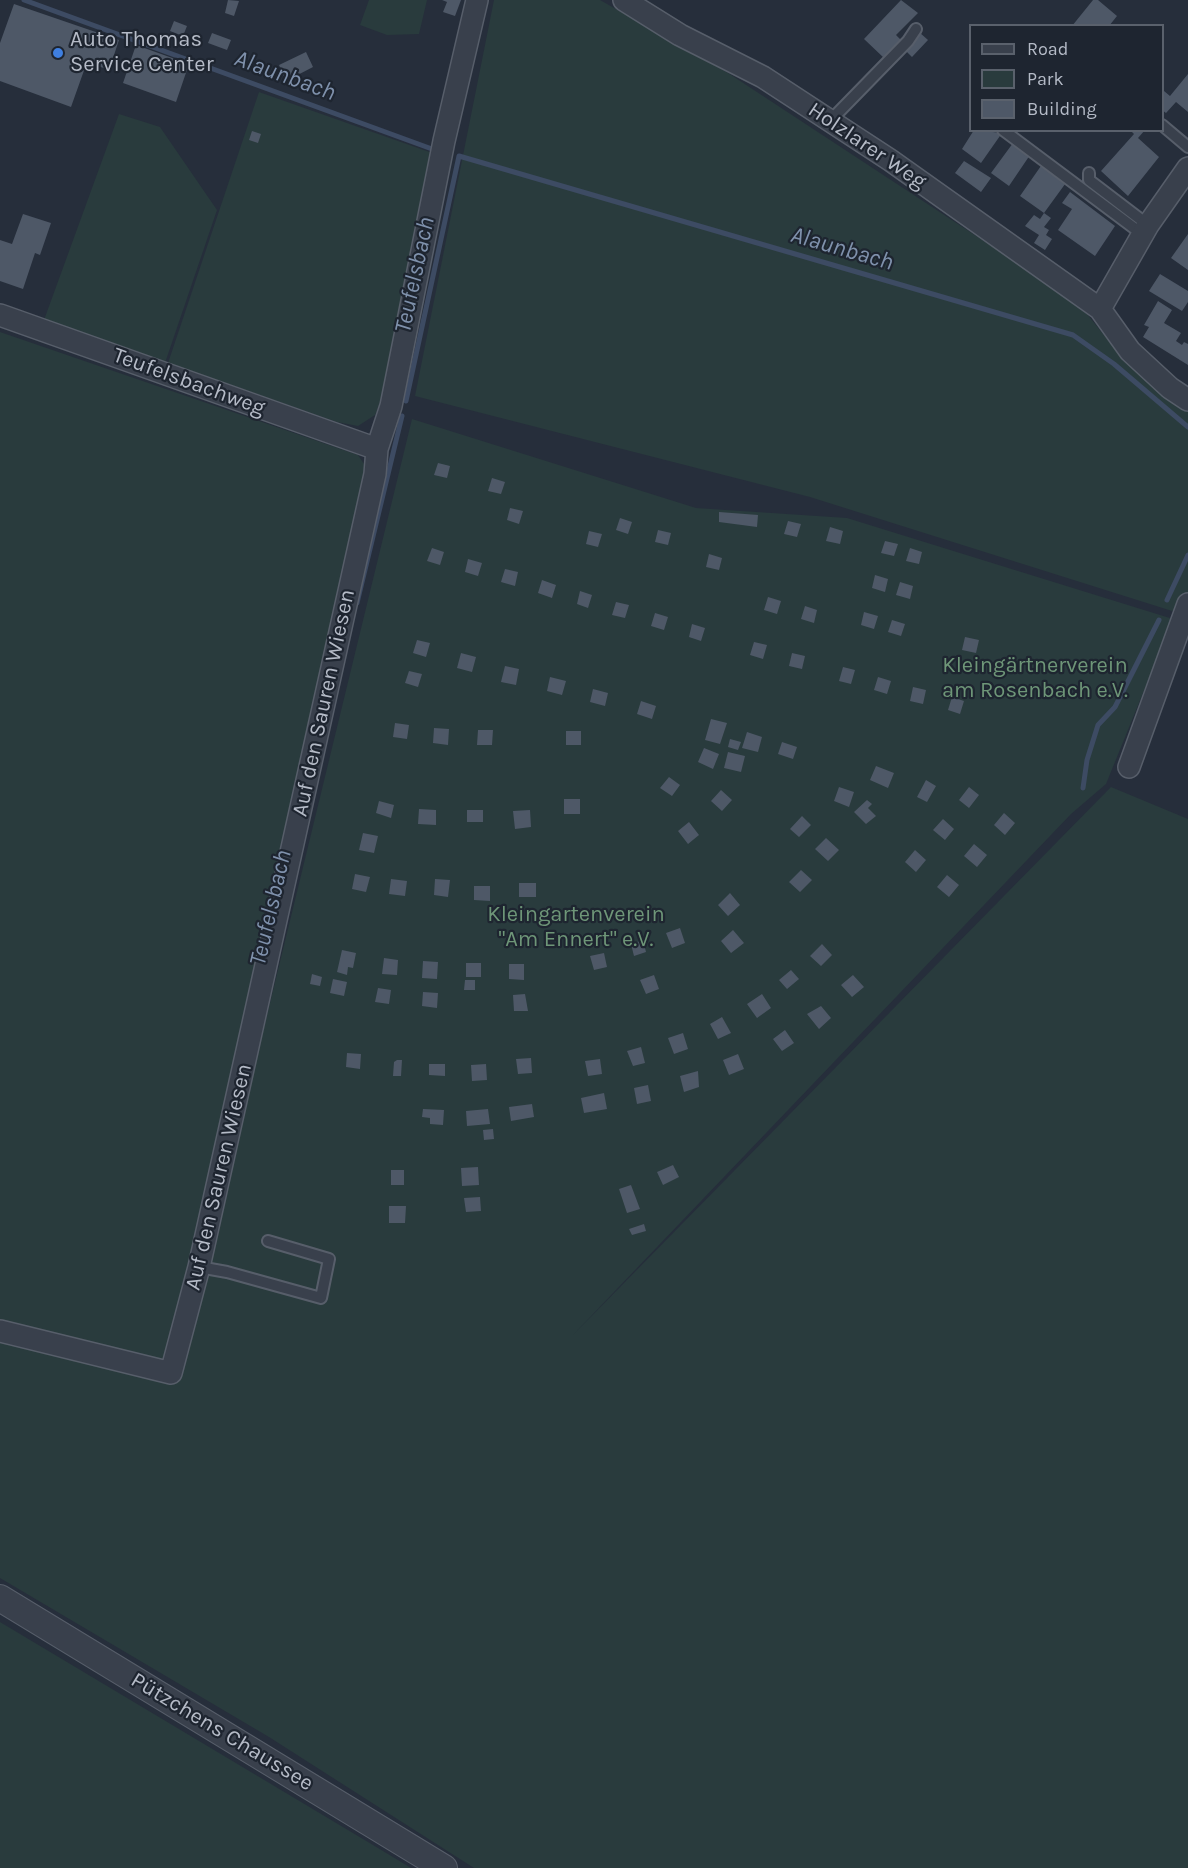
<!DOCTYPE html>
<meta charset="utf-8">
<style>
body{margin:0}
#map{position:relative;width:1188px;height:1868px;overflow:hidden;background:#262e3b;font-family:Karla,sans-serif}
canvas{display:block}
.legend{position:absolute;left:969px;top:24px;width:195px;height:108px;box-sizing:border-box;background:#1e2530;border:2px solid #5a616c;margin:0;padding:8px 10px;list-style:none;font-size:18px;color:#b5bbc7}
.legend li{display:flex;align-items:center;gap:12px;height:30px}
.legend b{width:30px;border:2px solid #5a616c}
</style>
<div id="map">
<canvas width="1188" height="1868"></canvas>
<ul class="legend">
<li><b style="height:8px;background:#39404c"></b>Road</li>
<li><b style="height:16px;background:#293b3d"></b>Park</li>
<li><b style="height:16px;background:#4e5867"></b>Building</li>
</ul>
</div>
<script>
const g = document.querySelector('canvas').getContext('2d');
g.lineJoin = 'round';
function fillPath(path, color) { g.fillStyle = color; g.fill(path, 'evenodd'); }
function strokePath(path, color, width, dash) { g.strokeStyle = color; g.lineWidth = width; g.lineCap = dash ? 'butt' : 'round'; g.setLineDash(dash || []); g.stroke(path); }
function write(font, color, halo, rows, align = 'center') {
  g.font = font + ' Karla,sans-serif'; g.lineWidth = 4.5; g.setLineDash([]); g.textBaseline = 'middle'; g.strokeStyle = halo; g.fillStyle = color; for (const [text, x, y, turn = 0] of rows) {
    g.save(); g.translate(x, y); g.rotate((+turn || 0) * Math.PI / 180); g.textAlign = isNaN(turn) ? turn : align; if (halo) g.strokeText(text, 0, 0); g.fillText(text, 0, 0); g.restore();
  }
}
fillPath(new Path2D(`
 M369 0H427L419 34 387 35 360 25Z
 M494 0H600L728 73 996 249 1075 305 1087 314 1120 355 1165 395 1188 411V616L810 497 415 396Z
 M259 92 435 154 380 403 375 415 358 426 337 422 168 363Z
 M119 114 160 127 217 210 165 363 44 320Z
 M0 332 358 455 366 467 169 1370 0 1328Z
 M412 419 696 508 847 518 1173 619 1106 784 1071 814 571 1337 1111 787 1188 819V1868H474L269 1737 0 1578V1336L171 1376 198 1299Z
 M0 1622 383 1851 411 1868H0Z`), '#293b3d');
strokePath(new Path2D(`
 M24 0 432 149
 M406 401 459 156 1073 335 1114 364 1188 427
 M1167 600 1188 555
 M357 603 402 416
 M1083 788 1087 760 1098 725 1115 707 1159 620`), '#3d4b63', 5);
fillPath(new Path2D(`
 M228 0 239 1 234 16 225 13Z
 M442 0H461L455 16 443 12 447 2Z
 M901 0 918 13 896 35 901 40 884 58 864 39Z
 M1093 0H1098L1117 16 1109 26H1072Z
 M14 4 119 40 109 70 87 62 71 107 0 81V43Z
 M174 21 187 26 183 36 170 31Z
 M919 32 928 40 912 57 906 51 916 40 914 38Z
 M212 33 231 40 227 50 208 43Z
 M136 45 189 64 176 102 123 83Z
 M306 52 313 67 286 81 279 65Z
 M1188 74V112L1176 102 1166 113 1162 110V93L1164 91 1170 96Z
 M974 130 1002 133 981 163 962 149Z
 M1130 130H1145L1138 138 1159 157 1128 196 1101 171 1134 134Z
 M252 131 261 134 258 143 249 140Z
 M1013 143 1030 155 1009 186 991 173Z
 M964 161 991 178 981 192 955 173Z
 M1043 163 1068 180 1044 213 1020 196Z
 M1070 192 1115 226 1095 256 1058 230 1072 209 1062 203Z
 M1044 213 1051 218 1044 227 1049 230 1046 235 1052 239 1045 250 1034 243 1039 235 1025 226 1034 215 1040 219Z
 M23 214 51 223 40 255 35 253 23 289 0 281V240L12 244Z
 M1188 234V270L1171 258Z
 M1160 274 1188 291V302L1182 311 1149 291Z
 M1158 301 1172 310 1164 323 1181 333 1176 341 1182 345 1184 342 1188 344V365L1143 337 1149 327 1144 325Z
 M438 463 450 466 447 478 434 475Z
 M492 478 505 482 501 494 488 491Z
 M510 508 523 511 519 524 507 520Z
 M719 512 758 515 757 527 719 522Z
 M620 518 632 522 628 534 616 530Z
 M788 521 801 524 797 537 784 534Z
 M830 527 843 531 840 544 826 541Z
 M658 530 671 533 668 545 655 542Z
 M589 531 602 534 598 547 586 544Z
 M885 541 898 544 894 556 881 553Z
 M432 548 444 552 440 565 427 561Z
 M910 548 922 552 919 564 906 561Z
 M709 554 722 558 719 570 706 567Z
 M468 559 482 563 478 576 465 572Z
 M505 569 518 572 515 586 501 582Z
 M875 575 888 579 885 592 872 588Z
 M542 580 556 585 552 598 538 593Z
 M900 582 913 586 910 599 896 595Z
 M580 591 592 595 588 608 577 604Z
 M768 597 781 601 777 614 764 610Z
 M616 602 629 605 625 618 612 615Z
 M805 606 817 610 814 623 801 619Z
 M864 612 878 616 874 629 861 625Z
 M655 613 668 617 664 630 651 626Z
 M892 620 905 624 901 636 888 632Z
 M692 624 705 628 701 641 689 637Z
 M965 637 979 640 976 653 962 650Z
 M417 640 430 643 426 657 413 653Z
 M754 642 767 645 763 659 750 655Z
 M461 653 476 657 472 672 457 668Z
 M792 653 805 656 802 669 789 666Z
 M505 666 519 669 516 685 501 682Z
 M843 667 855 670 851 684 839 681Z
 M409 671 422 674 418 687 405 683Z
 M550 677 566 681 562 695 547 691Z
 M878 677 891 681 887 694 874 690Z
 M913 687 926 690 923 704 910 701Z
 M593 689 608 693 605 706 590 702Z
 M952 697 964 701 960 714 948 710Z
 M641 701 656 706 652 719 637 714Z
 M711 719 727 723 720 744 705 740Z
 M395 723 409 725 407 739 393 737Z
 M434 728 449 729 448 745 433 743Z
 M478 730H493L492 745H477Z
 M566 731H581V745H566Z
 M747 732 762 737 758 752 742 748Z
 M730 739 741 742 738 750 728 747Z
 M782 742 797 747 793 759 778 754Z
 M704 748 719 754 713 769 698 762Z
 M728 752 745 756 741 772 724 768Z
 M876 766 894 773 888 788 870 780Z
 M669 777 680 785 672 796 660 788Z
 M926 780 936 786 927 802 917 797Z
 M839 787 854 792 849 807 834 801Z
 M969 787 979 795 969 808 959 800Z
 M721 790 732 800 722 811 711 801Z
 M564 799H580V814H564Z
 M867 800 872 804 868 808 876 816 866 824 854 812Z
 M379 801 394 805 391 818 376 813Z
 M419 809 436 810V825L418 824Z
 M467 810H483V822H467Z
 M530 810 531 827 515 829 513 811Z
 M1004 813 1015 823 1005 835 994 825Z
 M802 816 811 825 799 837 790 829Z
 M943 819 954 829 945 840 933 830Z
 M689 822 699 835 688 844 678 831Z
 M363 833 378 836 374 853 359 850Z
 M826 838 839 850 828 861 815 849Z
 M974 844 987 855 977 867 964 856Z
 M915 850 926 860 916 872 905 862Z
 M801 870 812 880 800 892 789 882Z
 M355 874 370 877 366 892 352 889Z
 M947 875 959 885 949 897 937 887Z
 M391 879 407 881 405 896 389 894Z
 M435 879 450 880 448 897 434 895Z
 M519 883H536V897H519Z
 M474 886H490V901L474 900Z
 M730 893 740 905 728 916 718 905Z
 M680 928 685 943 672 948 666 933Z
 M733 930 744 943 731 953 721 941Z
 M643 940 646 952 634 956 631 944Z
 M822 944 832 955 821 966 810 956Z
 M342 950 356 953 353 968 348 967 347 975 337 972Z
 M604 953 607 967 594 970 590 956Z
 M384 958 398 960 397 975 382 974Z
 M423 961 438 962 437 979 422 978Z
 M466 963H481V977H466Z
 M509 964H524V980L509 979Z
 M791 970 799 979 787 989 779 980Z
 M312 974 322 977 320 986 310 984Z
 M654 975 659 989 646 994 640 980Z
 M853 975 864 987 852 997 841 985Z
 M333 979 347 982 344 996 330 993Z
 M465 980H475V990H464Z
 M378 988 391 990 389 1004 375 1002Z
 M423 992 438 993 437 1008 422 1006Z
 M525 994 528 1011H514L513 995Z
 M762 994 771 1008 757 1018 747 1004Z
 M821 1006 831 1018 819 1029 807 1014Z
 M722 1017 731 1033 718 1039 710 1024Z
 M785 1030 794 1043 782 1051 773 1039Z
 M683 1033 688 1049 674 1054 668 1038Z
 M641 1047 645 1063 633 1066 627 1051Z
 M347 1053 361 1054 360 1069 346 1067Z
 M738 1054 744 1069 729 1075 723 1060Z
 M531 1058 532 1073 518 1074 516 1059Z
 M600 1059 602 1074 588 1076 585 1061Z
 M397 1060H402L401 1076H393L394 1062Z
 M429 1064H445V1076L429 1075Z
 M486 1064 487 1080 472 1081 471 1065Z
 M698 1071 699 1087 684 1092 680 1076Z
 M648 1085 651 1101 637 1104 634 1088Z
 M604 1093 607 1109 584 1113 581 1098Z
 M532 1104 534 1117 511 1121 509 1107Z
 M423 1109 444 1110 443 1125 430 1124V1118L422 1117Z
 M488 1109 490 1124 467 1126 466 1111Z
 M493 1129 494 1139 484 1140 483 1130Z
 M673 1165 679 1177 663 1185 657 1172Z
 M478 1167 479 1185 462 1186 461 1168Z
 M391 1170H404V1185H391Z
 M631 1185 640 1209 627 1213 619 1189Z
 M480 1197 481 1211 466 1212 464 1198Z
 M389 1206H406L405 1223H389Z
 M644 1224 646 1231 632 1235 629 1229Z`), '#4e5867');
const service = new Path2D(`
 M831 120 908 41 916 29
 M1162 125 1188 147
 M1003 130 1142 234
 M1089 173V180L1148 225
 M199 1267 227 1272 321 1298 329 1259 268 1241`);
const minor = new Path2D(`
 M624 0 680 35 763 77 890 160 1100 309 1130 351 1170 388 1188 400
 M1100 309 1148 225 1188 168
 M0 315 377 449
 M1129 767 1188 604
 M0 1331 171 1373 199 1267 375 474 377 449 391 406 444 141 477 0`);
const tertiary = new Path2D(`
 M0 1598 444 1868`);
strokePath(service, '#575e6a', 14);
strokePath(minor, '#575e6a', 24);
strokePath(tertiary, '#575e6a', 28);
strokePath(service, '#39404c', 10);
strokePath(minor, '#39404c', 21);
strokePath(tertiary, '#39404c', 26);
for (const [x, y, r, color] of [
 [58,53,6,"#3f7fe0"]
]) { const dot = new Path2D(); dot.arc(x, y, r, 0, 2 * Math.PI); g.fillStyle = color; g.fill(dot); strokePath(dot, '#1e2530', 2); }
write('22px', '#b5bbc7', '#1e2530', [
 ["Auto Thomas",70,40],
 ["Service Center",70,65]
], 'left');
write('22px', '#b5bbc7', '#1e2530', [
 ["Holzlarer Weg",867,146,34],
 ["Teufelsbachweg",189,382,20],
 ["Auf den Sauren Wiesen",324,703,-78],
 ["Auf den Sauren Wiesen",219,1177,-77],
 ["Pützchens Chaussee",222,1732,31]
]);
write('22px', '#6e9678', '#1e2530', [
 ["Kleingärtnerverein",1035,666],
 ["am Rosenbach e.V.",1035,691],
 ["Kleingartenverein",576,915],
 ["\"Am Ennert\" e.V.",576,940]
]);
write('italic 24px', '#7f91ac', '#1e2530', [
 ["Alaunbach",285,76,20],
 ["Alaunbach",842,249,16],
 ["Teufelsbach",415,275,-78],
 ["Teufelsbach",271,908,-77]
]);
</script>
